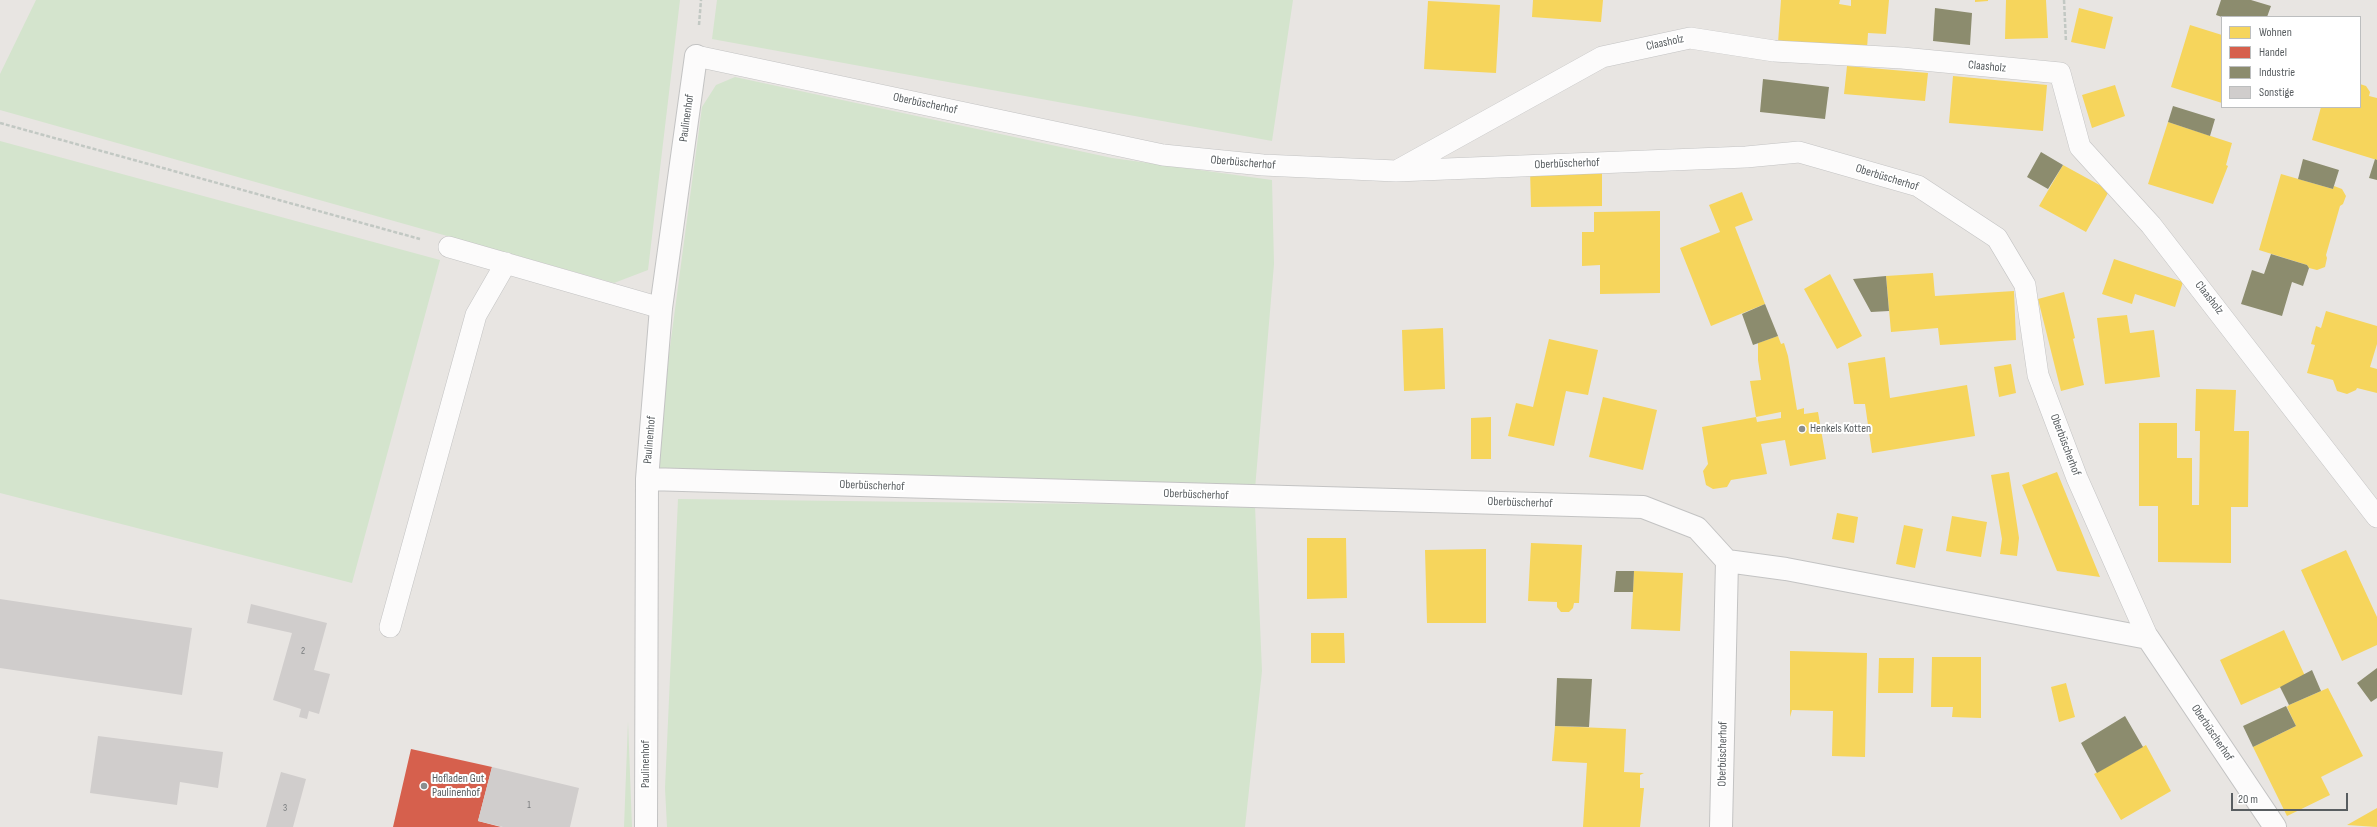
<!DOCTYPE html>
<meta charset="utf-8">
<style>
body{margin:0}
#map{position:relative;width:2377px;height:827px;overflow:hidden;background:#e8e5e2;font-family:"Sofia Sans Condensed",sans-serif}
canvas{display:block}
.legend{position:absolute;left:2221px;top:16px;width:140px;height:92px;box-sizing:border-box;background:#fff;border:1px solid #bcbebf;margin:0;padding:5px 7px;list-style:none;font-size:12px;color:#585d60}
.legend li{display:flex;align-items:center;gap:8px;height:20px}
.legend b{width:20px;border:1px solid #bcbebf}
.scale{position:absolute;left:2231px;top:793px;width:117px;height:18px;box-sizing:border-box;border:2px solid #585d60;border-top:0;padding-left:5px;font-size:12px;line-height:14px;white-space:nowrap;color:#585d60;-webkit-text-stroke:3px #fff;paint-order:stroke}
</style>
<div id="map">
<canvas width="2377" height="827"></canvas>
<ul class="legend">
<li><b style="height:11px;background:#f6d55c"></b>Wohnen</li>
<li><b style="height:11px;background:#d6604d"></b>Handel</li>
<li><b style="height:11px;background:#8c8c6e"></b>Industrie</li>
<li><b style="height:11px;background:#d0cdcc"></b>Sonstige</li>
</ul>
<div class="scale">20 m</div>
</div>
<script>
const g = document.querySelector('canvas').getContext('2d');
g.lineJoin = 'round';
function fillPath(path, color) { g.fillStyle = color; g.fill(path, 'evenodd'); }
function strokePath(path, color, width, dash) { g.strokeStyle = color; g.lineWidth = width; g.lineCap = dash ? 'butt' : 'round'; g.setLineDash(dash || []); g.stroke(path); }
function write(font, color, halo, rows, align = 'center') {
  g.font = font + ' "Sofia Sans Condensed",sans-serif'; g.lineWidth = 4; g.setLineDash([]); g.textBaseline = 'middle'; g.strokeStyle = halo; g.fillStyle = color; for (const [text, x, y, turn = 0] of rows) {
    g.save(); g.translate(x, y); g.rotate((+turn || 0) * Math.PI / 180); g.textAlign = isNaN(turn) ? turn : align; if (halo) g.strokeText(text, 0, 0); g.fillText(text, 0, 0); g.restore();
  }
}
fillPath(new Path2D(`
 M36 0H680L648 270 614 283 0 110V74Z
 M717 0H1293L1272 141 712 39Z
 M735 77 1112 158 1272 180 1274 264 1255 489 653 474 702 107 716 85Z
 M0 141 440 260 352 583 0 493Z
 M678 499 1255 506 1262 671 1245 827H667L665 788Z
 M628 721 632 827H624Z`), '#d4e4cd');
fillPath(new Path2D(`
 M1533 0H1603L1601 22 1532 17Z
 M1781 0H1840L1839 4 1851 6V0H1889L1886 34 1868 33 1867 49 1778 43Z
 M1975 0H1988V1L1975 2Z
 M2006 0H2046L2048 38 2005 39Z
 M1428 1 1500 5 1496 73 1424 69Z
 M2079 8 2113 17 2105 49 2071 42Z
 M2190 25 2222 35V103L2171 87Z
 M1847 66 1928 73 1925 101 1844 94Z
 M1953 76 2047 85 2043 131 1949 123Z
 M2360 84 2366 86 2370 92 2369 96 2377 98V160L2312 140 2321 107H2360Z
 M2115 85 2125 116 2092 128 2082 95Z
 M2168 122 2232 143 2226 165 2228 166 2213 204 2148 184Z
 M2063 165 2105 188 2108 193 2086 232 2039 206Z
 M1530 169H1602V206L1531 207Z
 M2281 174 2333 189 2334 186 2342 189 2346 196 2343 204 2340 206 2326 255 2327 258 2325 267 2317 270 2309 268 2307 265 2259 250Z
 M1742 192 1753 220 1735 227 1765 304 1711 326 1680 248 1720 232 1709 205Z
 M1660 211V293L1600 294V265L1582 266V232H1594V212Z
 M2114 259 2183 282 2175 307 2135 294 2132 304 2102 294Z
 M1933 273 1935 296 2014 291 2016 340 1940 345 1938 328 1891 332 1886 276Z
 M1830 274 1862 336 1837 349 1804 289Z
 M2064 292 2075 338 2073 339 2084 385 2061 391 2038 299Z
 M2326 311 2377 326V344L2370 367 2377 369V393L2357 388 2356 390 2347 394 2337 391 2333 380 2307 373 2315 345 2311 344 2316 326 2321 328Z
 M2127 315 2130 333 2154 330 2160 377 2105 384 2097 318Z
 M1443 328 1445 389 1404 391 1402 330Z
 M1778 336 1781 344 1784 343 1788 356 1797 410 1804 408V414L1818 412 1826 459 1790 466 1785 440 1761 444 1767 474 1731 480 1727 487 1713 489 1706 485 1703 471 1708 464 1702 427 1756 417 1750 381 1761 380 1758 360V343ZM1781 412V418L1757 422 1756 417Z
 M1549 339 1598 350 1588 395 1566 391 1554 446 1508 436 1516 403 1533 407Z
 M1885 357 1890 398 1967 385 1975 436 1872 453 1865 404H1854L1848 363Z
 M2011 364 2016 393 1999 397 1994 367Z
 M2196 389 2236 390 2234 431H2249L2248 507H2231V563L2158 562V506H2139V423H2177V458H2192V505H2199L2200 431H2195Z
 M1603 397 1657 410 1643 470 1589 457Z
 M1491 417V459H1471V418Z
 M2009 472 2019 538 2017 556 2000 554 2002 539 1991 475Z
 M2057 472 2100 577 2057 571 2022 485Z
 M1837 513 1858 517 1854 543 1832 539Z
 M1952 516 1987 522 1981 557 1946 551Z
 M1904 525 1923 529 1915 568 1896 564Z
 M1307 538H1346L1347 598 1307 599Z
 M1531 543 1582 545 1579 603H1574L1573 608 1569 612H1561L1557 607V602L1528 601Z
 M1486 549V623H1427L1425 550Z
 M2346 550 2377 617V645L2342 661 2301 570Z
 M1634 571 1683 573 1680 631 1631 629Z
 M2284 630 2305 676 2241 705 2220 660Z
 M1311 633H1344L1345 663H1311Z
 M1790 651 1867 653 1865 757 1832 756 1833 711 1792 710 1790 717Z
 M1932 657H1981V718L1952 717 1953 707H1931Z
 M1879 658H1914L1913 693H1878Z
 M2066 683 2075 717 2059 722 2051 687Z
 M2328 688 2363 756 2321 777 2330 795 2287 816 2253 747 2296 726 2287 707 2289 705Z
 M1555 726 1626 729 1624 772 1644 773 1640 775V788H1644L1640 827H1583L1587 763 1552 761Z
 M2146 745 2171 791 2121 820 2094 774Z
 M2377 808V827L2347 825Z`), '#f6d55c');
fillPath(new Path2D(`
 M411 749 492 767 478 821 501 827H393Z`), '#d6604d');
fillPath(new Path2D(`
 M2221 0H2251L2271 6 2267 17H2222L2216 15Z
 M1935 8 1972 13 1970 45 1933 41Z
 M1763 79 1829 87 1825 119 1760 112Z
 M2173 106 2215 119 2210 136 2168 122Z
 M2041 152 2063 165 2048 189 2027 177Z
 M2303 159 2339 170 2333 189 2298 179Z
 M2375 159 2377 160V180L2369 178Z
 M2271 254 2307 265 2309 268 2303 286 2292 282 2282 316 2241 304 2252 270 2264 274Z
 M1886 276 1889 311 1871 312 1853 279Z
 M1765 304 1778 336 1753 345 1742 314Z
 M1616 571H1634L1633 592H1614Z
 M2377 668V698L2371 702 2357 683Z
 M2312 670 2321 691 2289 705 2280 687Z
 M1557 678 1592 679 1589 727 1555 726Z
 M2286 706 2296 726 2253 747 2243 726Z
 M2125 716 2143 747 2097 773 2081 743Z`), '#8c8c6e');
fillPath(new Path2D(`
 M0 599 192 628 182 695 0 668Z
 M251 604 327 623 314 670 330 674 319 714 309 711 307 719 299 717 301 709 273 700 292 633 247 623Z
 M98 736 223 752 218 788 180 782 177 805 90 793Z
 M492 767 579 788 570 827H503L478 821Z
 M281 772 306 779 293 827H266Z`), '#d0cdcc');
const lane = new Path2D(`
 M696 56 1163 155 1263 165 1396 171 1746 157 1799 152 1918 186 1997 238 2025 285 2038 375 2077 478 2148 638
 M1400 169 1602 57 1690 38 1774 51 1902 58 2060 73 2080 147 2151 225 2377 517
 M449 247 661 308
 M390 627 476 315 506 263`);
const street = new Path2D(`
 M647 479 1643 507 1697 528 1727 561 1786 569 2148 638 2275 827
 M646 827 647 479 661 308 696 56
 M1721 827 1727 561`);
strokePath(lane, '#c3c3c3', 22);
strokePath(street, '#c3c3c3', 24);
strokePath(new Path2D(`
 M2064 0 2066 42
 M699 25 701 0
 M0 123 420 239`), '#c2c8c3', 2.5, [4, 2]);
strokePath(lane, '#fcfbfb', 21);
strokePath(street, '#fcfbfb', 22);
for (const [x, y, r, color] of [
 [1802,429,4,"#8a8d8e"],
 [424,786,4,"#8a8d8e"]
]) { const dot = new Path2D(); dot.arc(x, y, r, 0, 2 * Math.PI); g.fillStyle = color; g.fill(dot); strokePath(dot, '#fff', 1.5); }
write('10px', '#777a7c', null, [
 ["2",303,651],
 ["1",529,805],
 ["3",285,808]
]);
write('12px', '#585d60', '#fff', [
 ["Claasholz",1665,43,-12],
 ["Claasholz",1987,67,5],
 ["Oberbüscherhof",925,104,12],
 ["Paulinenhof",687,118,-82],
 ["Oberbüscherhof",1243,163,5],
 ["Oberbüscherhof",1567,164,-2],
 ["Oberbüscherhof",1887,178,17],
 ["Claasholz",2209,298,52],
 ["Paulinenhof",650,440,-85],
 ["Oberbüscherhof",2065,445,69],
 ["Oberbüscherhof",872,486,2],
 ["Oberbüscherhof",1196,495,2],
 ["Oberbüscherhof",1520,503,2],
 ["Oberbüscherhof",2212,733,56],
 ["Oberbüscherhof",1723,754,-89],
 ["Paulinenhof",646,764,-90]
]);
write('12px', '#585d60', '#fff', [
 ["Henkels Kotten",1810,429],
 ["Hofladen Gut",432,779],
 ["Paulinenhof",432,793]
], 'left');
</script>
